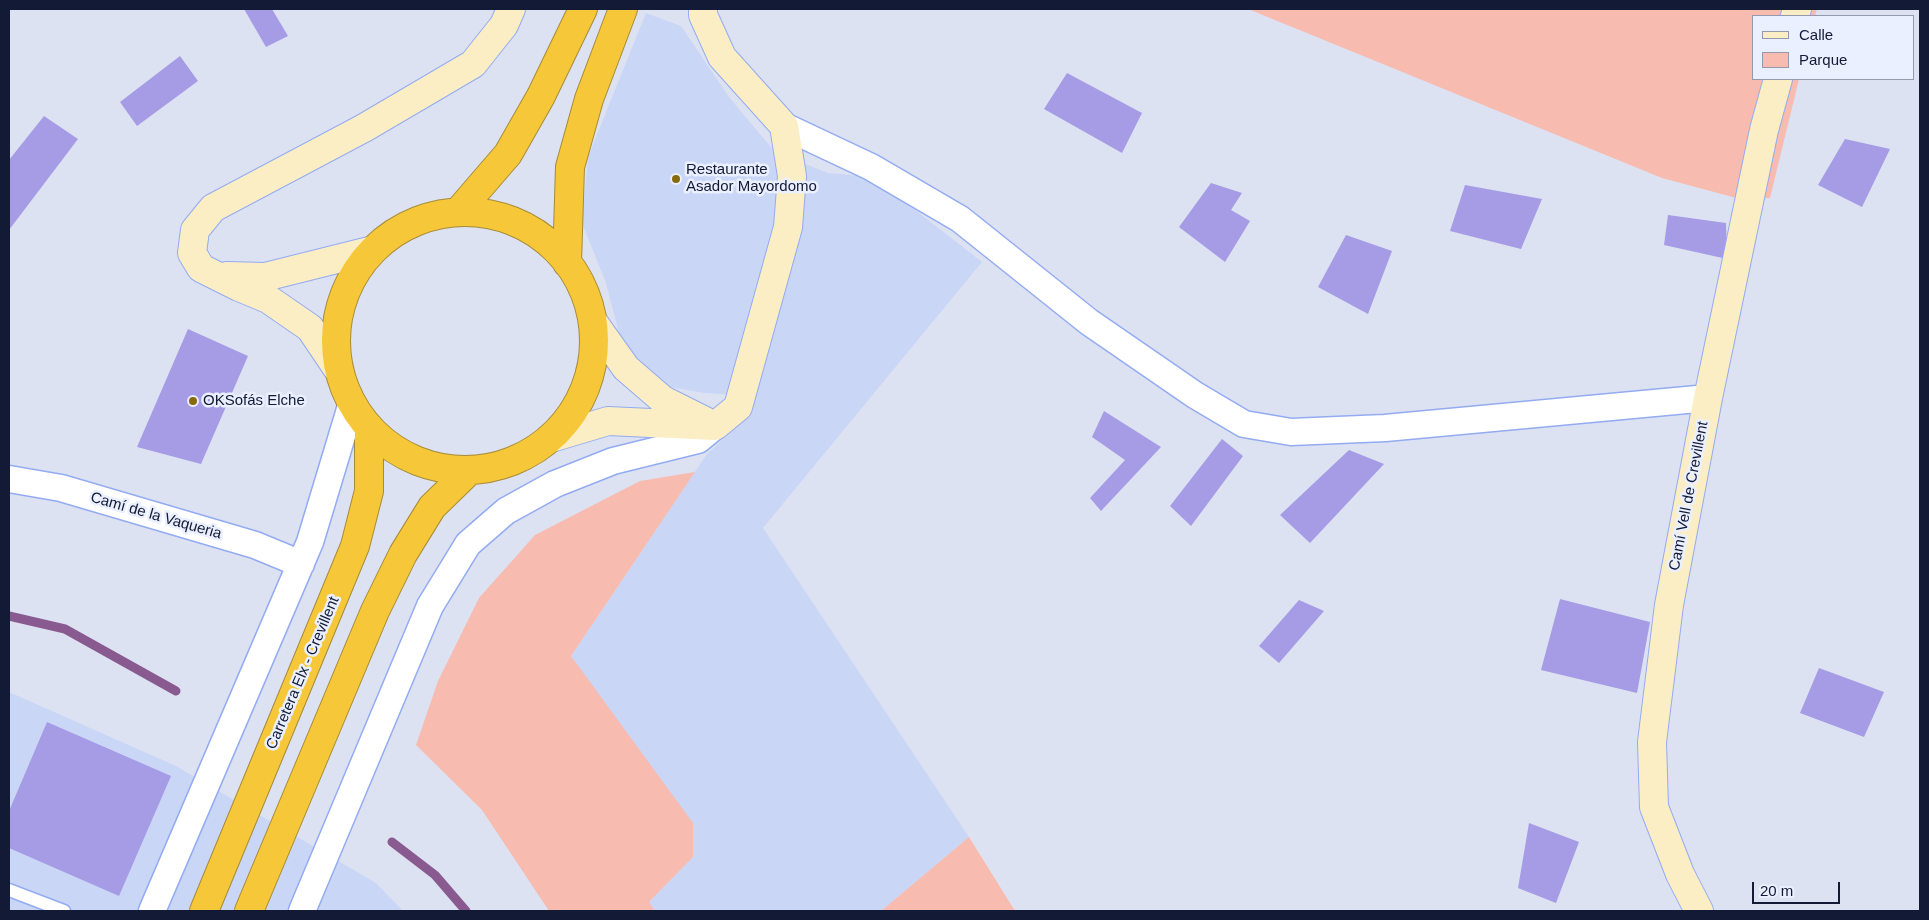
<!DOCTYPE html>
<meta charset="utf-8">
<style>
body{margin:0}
#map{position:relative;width:1929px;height:920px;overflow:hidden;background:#dde2f2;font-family:Arial,sans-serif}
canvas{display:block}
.frame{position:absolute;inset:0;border:10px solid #121a35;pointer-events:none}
.legend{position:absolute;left:1752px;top:15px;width:162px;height:65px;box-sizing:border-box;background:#eaf0ff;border:1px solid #949aae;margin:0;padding:6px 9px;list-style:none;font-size:15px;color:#121a35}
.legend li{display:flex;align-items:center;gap:10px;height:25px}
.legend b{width:25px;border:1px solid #949aae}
.scale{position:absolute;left:1752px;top:882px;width:88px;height:22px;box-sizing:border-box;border:2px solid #121a35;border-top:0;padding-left:6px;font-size:15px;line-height:18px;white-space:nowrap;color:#121a35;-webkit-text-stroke:4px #eaf0ff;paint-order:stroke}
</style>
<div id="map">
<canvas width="1929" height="920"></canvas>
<div class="frame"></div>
<ul class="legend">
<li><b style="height:6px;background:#fceec4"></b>Calle</li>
<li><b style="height:14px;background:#f7bbb0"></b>Parque</li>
</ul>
<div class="scale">20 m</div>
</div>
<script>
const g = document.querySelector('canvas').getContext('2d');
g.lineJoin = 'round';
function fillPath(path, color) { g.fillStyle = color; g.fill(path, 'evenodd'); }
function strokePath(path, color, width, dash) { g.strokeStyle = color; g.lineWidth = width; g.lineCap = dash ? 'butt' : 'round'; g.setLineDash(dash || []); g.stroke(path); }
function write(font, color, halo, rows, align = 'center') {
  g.font = font + ' Arial,sans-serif'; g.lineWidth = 5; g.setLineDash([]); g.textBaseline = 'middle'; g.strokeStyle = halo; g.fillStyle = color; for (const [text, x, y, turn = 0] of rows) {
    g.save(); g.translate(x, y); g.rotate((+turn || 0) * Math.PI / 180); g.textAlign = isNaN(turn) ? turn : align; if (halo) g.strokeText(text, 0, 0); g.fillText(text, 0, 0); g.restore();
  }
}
fillPath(new Path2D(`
 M646 13 681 26 729 97 775 152 828 173 873 177 982 262 763 528 969 837 881 911H655L649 902 693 857 571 656 707 454 744 420 753 396 704 393 654 384 633 365 619 333 606 283 582 223 588 157Z
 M9 692 176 766 376 883 403 911H9Z`), '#cad6f6');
fillPath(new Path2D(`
 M1248 9H1817L1815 16H1753V79H1799L1770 198 1740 199 1662 178Z
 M695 472 571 656 693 823V857L649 902 655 911H549L482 810 416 745 438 681 479 598 535 535 640 481Z
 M969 837 1015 911H881Z`), '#f7bbb0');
strokePath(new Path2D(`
 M9 616 65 629 176 691
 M392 842 435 875 466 911`), '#885a8f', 9);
fillPath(new Path2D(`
 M244 9H272L288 36 266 47Z
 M180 56 198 81 137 126 120 102Z
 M1067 73 1142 113 1122 153 1044 109Z
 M44 116 78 139 9 230V160Z
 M1845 139 1890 149 1862 207 1818 185Z
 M1211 183 1242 193 1231 210 1250 221 1225 262 1179 227Z
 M1465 185 1542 199 1521 249 1450 231Z
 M1668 215 1726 223 1727 259 1664 245Z
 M1346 235 1392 251 1368 314 1318 287Z
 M188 329 248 356 201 464 137 447Z
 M1104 411 1161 447 1101 511 1090 498 1125 460 1092 437Z
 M1222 439 1243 456 1191 526 1170 506Z
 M1349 450 1384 464 1310 543 1280 515Z
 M1560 599 1650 622 1637 693 1541 670Z
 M1299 600 1324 611 1279 663 1259 646Z
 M1819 668 1884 692 1864 737 1800 713Z
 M47 722 171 776 119 896 9 848V811Z
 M1529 823 1579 842 1556 903 1518 888Z`), '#a69be5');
const lane = new Path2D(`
 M9 890 64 911`);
const street = new Path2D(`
 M784 126 871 167 960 219 1089 322 1195 395 1244 424 1291 432 1385 428 1708 398
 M9 479 61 488 255 545 301 564
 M152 911 310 542 351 406
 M302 911 430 606 468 544 506 511 555 484 613 461 698 440 715 426`);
const secondary = new Path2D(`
 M1795 16 1797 9
 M227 276 265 277 373 250
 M594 323 626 368 663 400 705 421
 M337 368 310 328 268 299 239 287 201 268 192 253 195 230 213 208 364 128 473 64 504 25 511 9
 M551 438 608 421 715 426 738 407 788 227 792 176 784 126 722 57 703 15V9
 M1699 911 1680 874 1654 807 1652 742 1669 605 1708 398 1764 130 1778 79`);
const highway = new Path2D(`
 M458 212 508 154 541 96 583 9
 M336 341a129 129 0 1 1 258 0a129 129 0 1 1-258 0Z
 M567 263 570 167 589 99 623 9
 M204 911 355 546 369 491V427
 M249 911 375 611 403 554 432 507 469 471`);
strokePath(lane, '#93abf2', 15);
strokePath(street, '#93abf2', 29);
strokePath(secondary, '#93abf2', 30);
strokePath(highway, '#a68b38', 30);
strokePath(lane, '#fff', 12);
strokePath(street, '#fff', 26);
strokePath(secondary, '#fceec4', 28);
strokePath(highway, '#f6c839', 28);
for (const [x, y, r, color] of [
 [676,179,5,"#876b09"],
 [193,401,5,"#876b09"]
]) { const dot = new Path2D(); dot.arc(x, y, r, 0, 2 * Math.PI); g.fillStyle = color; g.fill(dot); strokePath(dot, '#eaf0ff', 2); }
write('15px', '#121a35', '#eaf0ff', [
 ["Restaurante",686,170],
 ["Asador Mayordomo",686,187],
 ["OKSofás Elche",203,401]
], 'left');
write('15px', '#121a35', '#eaf0ff', [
 ["Camí Vell de Crevillent",1689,496,-79],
 ["Camí de la Vaqueria",156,516,16],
 ["Carretera Elx - Crevillent",303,673,-67]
]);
</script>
